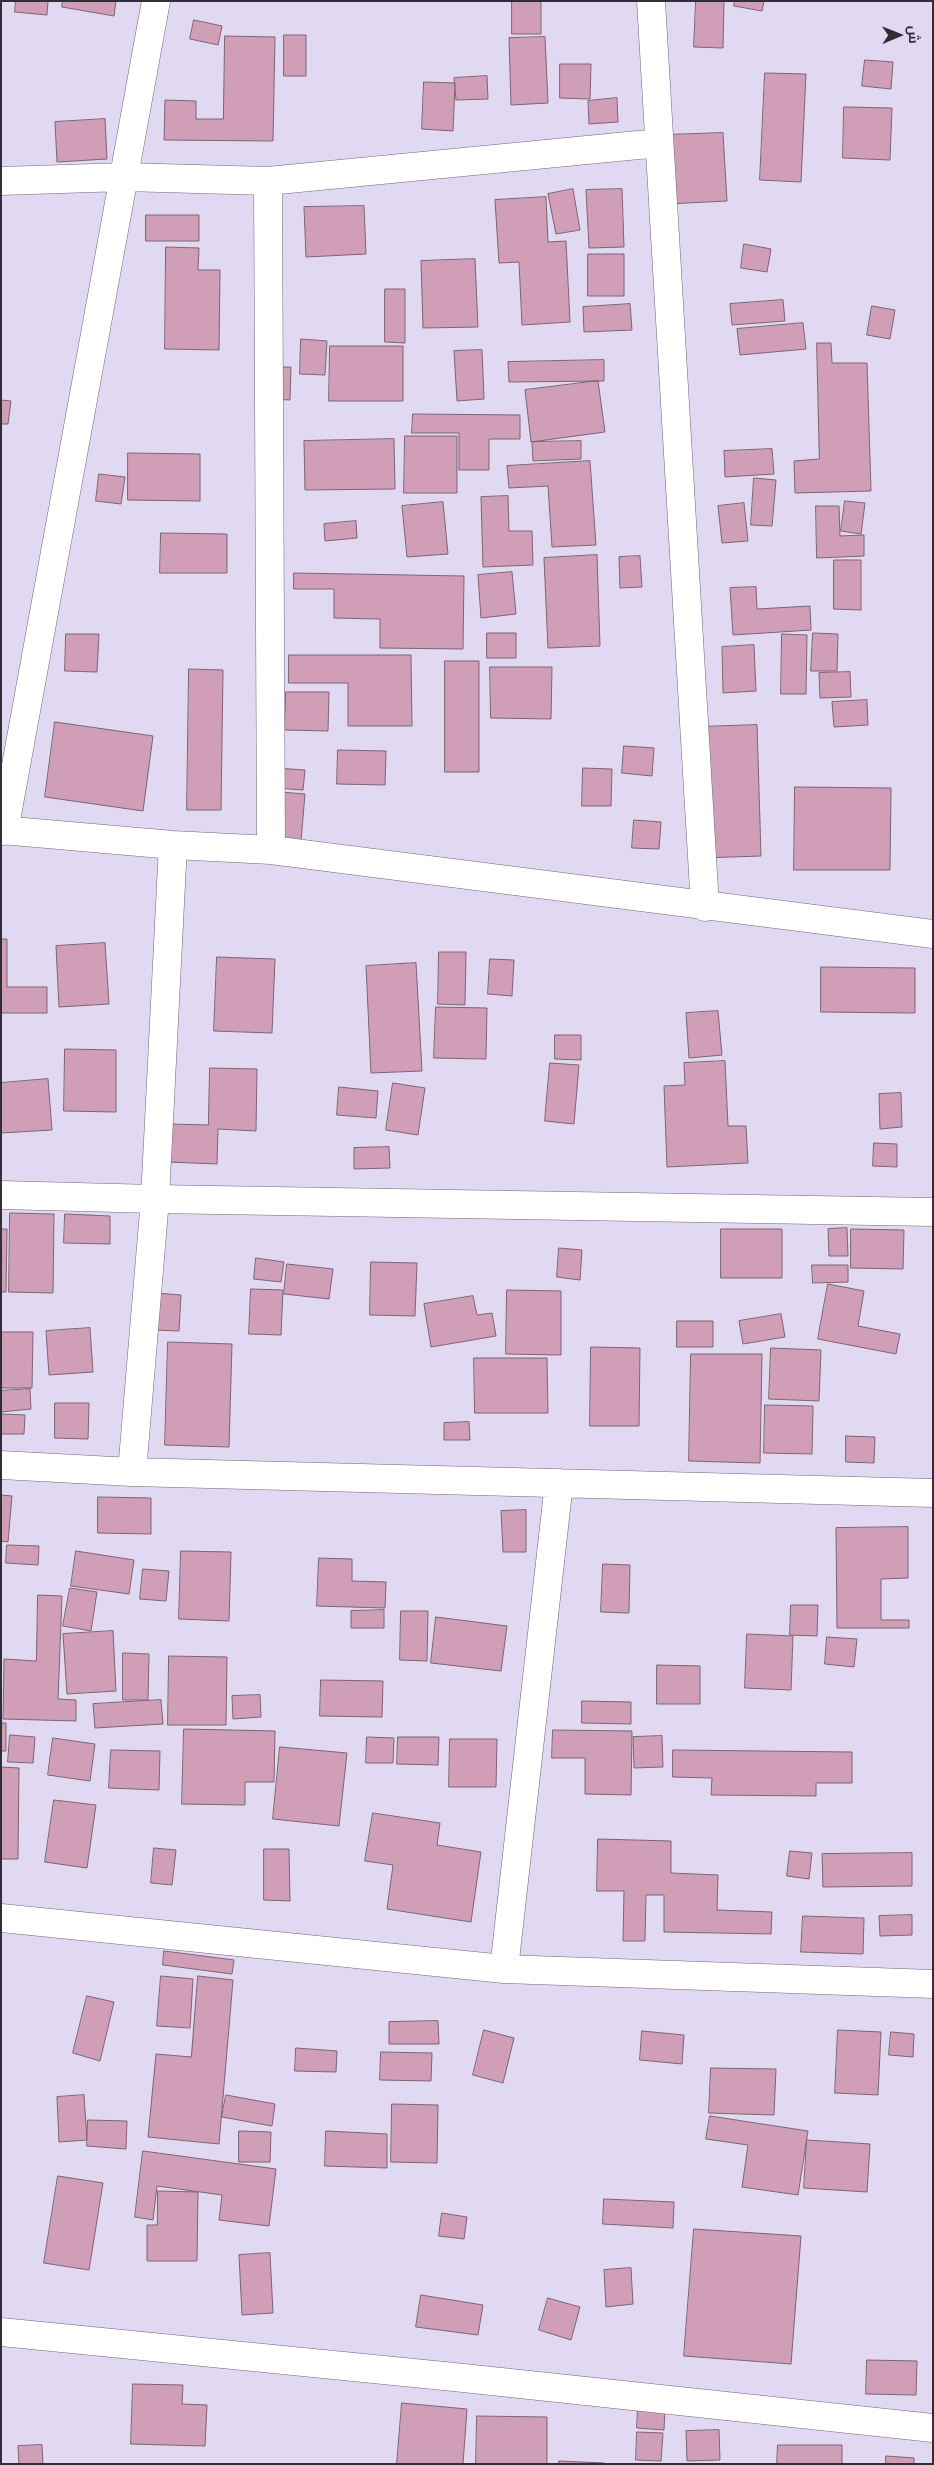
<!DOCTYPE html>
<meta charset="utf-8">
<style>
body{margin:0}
#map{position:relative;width:934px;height:2465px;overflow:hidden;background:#e1d9f2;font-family:Cabin,Cairo,sans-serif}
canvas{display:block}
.frame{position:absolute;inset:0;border:2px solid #322e38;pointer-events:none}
.north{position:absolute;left:874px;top:10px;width:50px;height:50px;-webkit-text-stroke:4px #e1d9f2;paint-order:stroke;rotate:89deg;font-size:14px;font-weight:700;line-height:20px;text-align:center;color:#322e38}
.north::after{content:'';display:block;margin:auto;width:18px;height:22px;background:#322e38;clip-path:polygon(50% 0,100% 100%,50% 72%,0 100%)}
</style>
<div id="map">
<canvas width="934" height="2465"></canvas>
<div class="frame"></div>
<div class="north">ش</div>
</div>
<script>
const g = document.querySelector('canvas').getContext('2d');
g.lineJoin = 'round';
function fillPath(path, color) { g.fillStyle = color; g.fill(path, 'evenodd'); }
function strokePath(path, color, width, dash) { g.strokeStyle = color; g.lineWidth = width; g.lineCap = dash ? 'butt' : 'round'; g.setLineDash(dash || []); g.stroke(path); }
const building = new Path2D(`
 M16 1H48L47 15 15 12Z
 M63 1H116L114 16 62 7Z
 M512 1H541V34H512Z
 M696 1H724L723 48 694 47Z
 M735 1H764L762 11 734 6Z
 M194 20 222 26 218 45 190 39Z
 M284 35H306V76H284Z
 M225 36 275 37 273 141 164 140 165 100 196 101V119H223Z
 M545 37 548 103 511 105 509 38Z
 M865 60 893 62 891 89 862 86Z
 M560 64H591L590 99 560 98Z
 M765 73 806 74 801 182 760 180Z
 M487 76 488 99 456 100 454 78Z
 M424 82 455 83 453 131 422 129Z
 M617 98 618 122 589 124 588 101Z
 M844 107 892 108 890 160 843 158Z
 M105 119 107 159 57 162 55 122Z
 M723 133 727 201 667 204 664 135Z
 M573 189 580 230 556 234 548 194Z
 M622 189 624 247 589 248 586 190Z
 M546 197 548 242 566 241 570 322 522 325 519 262 499 263 495 200Z
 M364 206 366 254 306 257 304 207Z
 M146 215H199V241H146Z
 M744 244 771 249 767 272 741 268Z
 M166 247 199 248 198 270H220L219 350 165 349Z
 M588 254H624V296H588Z
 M475 259 478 327 423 328 421 261Z
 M385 289H405V343L385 342Z
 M783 300 785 321 732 325 730 304Z
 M630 304 632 330 584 332 583 307Z
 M872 306 895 310 890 339 867 335Z
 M803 323 806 349 740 355 737 329Z
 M301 339 327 341 325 375 300 374Z
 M817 343H831L832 363H867L871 491 795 493 794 461 819 459Z
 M330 346H403V401H329Z
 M482 350 484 399 457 401 454 351Z
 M604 360V381L509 382 508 362Z
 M269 367H291L290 400 269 399Z
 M598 381 605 432 531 442 525 390Z
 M1 400 11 401 8 424H1Z
 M413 414 520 415V439H489V470H459V433H412Z
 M405 436H457V493H404Z
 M394 439 395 489 305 490 304 441Z
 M581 441V459L533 461 532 442Z
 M772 449 774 474 725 477 724 451Z
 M128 453 200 454V501L128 500Z
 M590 461 596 545 552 547 548 486 509 488 507 466Z
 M99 474 125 477 121 504 96 501Z
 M754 478 776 480 772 526 751 525Z
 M508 496 509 531H532L533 565 483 567 481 497Z
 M845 501 865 503 861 534 841 531Z
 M443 502 448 554 407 557 402 506Z
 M744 503 748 541 722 543 718 506Z
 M816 506H839L840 536 864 535V556L817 558Z
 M356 521 357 538 325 541 324 524Z
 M161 533 227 534V573H160Z
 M597 555 600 646 548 648 544 558Z
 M640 556 642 587 620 588 619 557Z
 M834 560H861V610L834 609Z
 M512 572 516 614 481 618 478 575Z
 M294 573 464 576 463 649 380 648V619L334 618V589H294Z
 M756 587 757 609 810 606 811 630 733 635 730 588Z
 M487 633H516V658H487Z
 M813 633 838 634 837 671H811Z
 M66 634H99L97 672 65 671Z
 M782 634 807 635 806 694H781Z
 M754 645 756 691 723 693 722 647Z
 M289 655H411L412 726H348V683H289Z
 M445 661H479V772H445Z
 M490 667H552L551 719 491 718Z
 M189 669 223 670 221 810H187Z
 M850 672 851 697 820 698 819 673Z
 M286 692H329L328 731 285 730Z
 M867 700 868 725 834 727 832 702Z
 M55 722 153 736 143 811 45 797Z
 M757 725 761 856 701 858 697 727Z
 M624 746 654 748 652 776 622 773Z
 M338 750 386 751 385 785 337 784Z
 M276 768 305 770 303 790 275 788Z
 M583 768 612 769 611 806H582Z
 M795 787 891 788 890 870H794Z
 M269 791 305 794 301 841 265 838Z
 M634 820 661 822 659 849 632 848Z
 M1 939H7V987H47V1013H1Z
 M105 943 109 1004 59 1007 56 946Z
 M439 952H466L465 1005 438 1004Z
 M217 957 275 959 272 1033 214 1031Z
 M490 959 514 960 512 996 488 994Z
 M416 963 422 1071 371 1073 366 966Z
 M821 967 915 968V1013L821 1012Z
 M436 1007 487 1008 486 1059 434 1058Z
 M718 1011 722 1055 689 1058 686 1013Z
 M555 1035H581V1060L555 1059Z
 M65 1049 116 1050V1112L64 1111Z
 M725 1061 728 1126H746L748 1163 667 1167 664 1086 685 1085 684 1063Z
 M550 1063 579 1065 574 1124 545 1121Z
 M210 1068 257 1069 256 1131 218 1129 217 1164 168 1162 169 1124 208 1125Z
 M48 1079 52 1130 1 1133V1083Z
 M393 1083 425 1088 418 1135 386 1130Z
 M339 1087 378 1091 376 1118 337 1115Z
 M901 1093 902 1127 880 1129 879 1094Z
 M874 1143 897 1144V1167L873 1166Z
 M389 1147 390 1168 354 1169V1148Z
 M10 1213 54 1214 53 1293 9 1292Z
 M65 1214 110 1216V1244L64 1243Z
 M847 1228 848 1256H829L828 1229Z
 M1 1229H7L6 1292H1Z
 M721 1229H782V1278H721Z
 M851 1229 904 1230 903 1269 851 1268Z
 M559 1248 582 1250 580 1280 557 1277Z
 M256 1258 284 1262 281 1282 254 1279Z
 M371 1262 417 1263 415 1316 370 1315Z
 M287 1264 333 1269 329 1299 284 1294Z
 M812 1265H848V1282L813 1283Z
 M828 1284 864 1291 858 1326 900 1334 896 1354 818 1339Z
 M251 1289 283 1290 281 1335 249 1334Z
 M507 1290 561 1291V1355L506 1354Z
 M156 1293 181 1295 179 1331 154 1330Z
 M473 1296 477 1315 492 1313 496 1336 431 1347 424 1304Z
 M781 1314 785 1337 743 1344 739 1321Z
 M677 1321H713V1347H677Z
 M90 1328 93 1372 49 1375 46 1331Z
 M1 1332H33L32 1388H1Z
 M168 1342 232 1344 229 1447 165 1445Z
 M591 1347 640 1348 639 1426H590Z
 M771 1348 821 1350 819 1401 769 1399Z
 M691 1354H762L760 1463 689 1461Z
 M474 1358H547L548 1413H475Z
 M30 1389 31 1409 1 1412V1391Z
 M55 1403H89L88 1439 55 1438Z
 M765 1405 813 1406 812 1454 764 1453Z
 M1 1414 25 1415 24 1434H1Z
 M469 1422 470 1440H444V1423Z
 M846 1436 875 1437 874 1463 846 1462Z
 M1 1495 12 1496 8 1542 1 1541Z
 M98 1497 151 1498V1534L98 1533Z
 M526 1510V1552H503L501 1511Z
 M908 1527V1578L881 1579V1620H909V1628H837L836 1528Z
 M7 1545 39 1546 38 1565 6 1563Z
 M76 1551 134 1560 129 1594 71 1586Z
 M181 1551 231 1552 229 1621 179 1619Z
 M319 1558 352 1559V1581L386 1582 385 1608 317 1606Z
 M603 1564 630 1565 629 1613 601 1612Z
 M143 1569 169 1571 166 1601 140 1599Z
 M70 1588 97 1592 91 1631 63 1626Z
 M38 1595 62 1596 58 1699 76 1700V1721L3 1719 4 1659 36 1661Z
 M791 1605H818L817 1636 790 1635Z
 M384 1610V1628H351V1611Z
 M401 1611H428L427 1661 400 1660Z
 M436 1617 507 1626 501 1671 431 1663Z
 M113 1631 116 1691 67 1694 63 1634Z
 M747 1634 793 1636 791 1690 745 1688Z
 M827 1637 857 1639 854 1667 825 1664Z
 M123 1653 149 1654 148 1700H123Z
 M169 1656 227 1657 226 1725H168Z
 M657 1665 700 1666V1704H657Z
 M321 1680 383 1681 382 1717 320 1716Z
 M260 1695 261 1717 233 1719 232 1696Z
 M161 1700 163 1724 95 1728 93 1704Z
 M582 1701 631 1702V1724L582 1723Z
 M1 1723H6V1751H1Z
 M184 1729 275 1731 274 1782H245V1805L182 1804Z
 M553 1730 632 1731 631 1795 585 1794V1758H552Z
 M10 1735 35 1737 33 1763 8 1762Z
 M662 1736 663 1767 634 1768 633 1737Z
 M367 1737 394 1738 393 1763H366Z
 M398 1737H439L438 1765 397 1764Z
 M53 1738 95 1744 90 1781 48 1775Z
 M450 1739H497L496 1787H449Z
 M280 1747 347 1753 339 1826 273 1819Z
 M111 1750 160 1751 159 1790 109 1788Z
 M673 1750 852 1752V1783H816V1796L711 1795 712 1778 673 1777Z
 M1 1767 19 1768 18 1859H1Z
 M54 1800 96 1805 87 1868 45 1862Z
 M373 1813 440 1823 437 1845 481 1852 471 1922 387 1909 393 1865 365 1861Z
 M598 1839 671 1841V1873L718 1875 717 1910 772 1912 771 1934 664 1932V1895H646L645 1941H623L624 1891H597Z
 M154 1848 176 1850 172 1885 151 1883Z
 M264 1849H289L290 1901 264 1900Z
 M790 1851 812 1853 809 1879 787 1876Z
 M912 1853V1886L823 1887 822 1854Z
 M912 1915V1935L880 1936 879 1916Z
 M803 1916 864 1918 863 1954 801 1952Z
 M164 1951 234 1960 232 1974 163 1965Z
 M161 1976 193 1979 190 2028 157 2026Z
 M198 1976 233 1980 219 2144 148 2137 156 2054 191 2057Z
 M87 1996 114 2002 100 2061 73 2053Z
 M438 2021 439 2044H389V2022Z
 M484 2030 514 2038 503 2083 473 2075Z
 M838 2030 881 2032 878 2095 835 2093Z
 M642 2031 684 2035 682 2064 640 2060Z
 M891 2032 914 2034 913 2057 889 2055Z
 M296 2048 337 2051 336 2072 295 2071Z
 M381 2052 432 2053 431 2081 380 2080Z
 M711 2068 776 2069 774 2115 709 2113Z
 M84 2095 87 2140 59 2142 57 2097Z
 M226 2095 275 2104 272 2126 222 2117Z
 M392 2104 438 2105 437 2163 391 2162Z
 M710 2116 808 2131 798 2195 742 2187 748 2145 706 2139Z
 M88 2120 127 2121 126 2149 87 2146Z
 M239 2131 271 2132 270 2162H239Z
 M326 2131 387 2134V2168L325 2166Z
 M807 2140 870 2144 867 2192 804 2188Z
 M143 2151 276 2169 269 2226 219 2220 222 2195 157 2186 153 2220 135 2217Z
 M58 2176 103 2183 89 2270 44 2263Z
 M158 2191 198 2192 197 2261H147V2225H157Z
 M604 2199 674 2202 673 2228 603 2224Z
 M442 2213 467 2217 464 2239 439 2236Z
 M694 2229 801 2236 791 2364 684 2356Z
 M270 2253 273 2313 242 2315 239 2255Z
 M631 2268 633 2304 606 2307 604 2270Z
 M421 2295 483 2305 478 2335 416 2327Z
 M548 2298 580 2307 571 2340 539 2330Z
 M867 2360 917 2361 916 2395 866 2394Z
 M133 2384 183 2385 182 2404 207 2405 205 2446 131 2444Z
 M402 2403 467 2409 463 2464H397Z
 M638 2406 665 2408 664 2430 637 2428Z
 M477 2416 547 2417V2464H476Z
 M719 2430 720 2460 687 2461 686 2431Z
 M637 2432 663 2433 661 2461 636 2460Z
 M42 2445 43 2464H19L18 2446Z
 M778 2445H842V2464H777Z
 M886 2456 914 2458V2464H886Z
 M559 2461 604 2463V2464H559Z`);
fillPath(building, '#d19eb8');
strokePath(building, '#7c6470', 1);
const minor = new Path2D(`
 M651 1 705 907
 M1 181 124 177 268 181 659 143
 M268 181 271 850
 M1 830 173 845 271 850 933 934
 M4 831 156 1
 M1 1195 155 1199 933 1212
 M1 1465 132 1472 933 1493
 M132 1472 155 1199 173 845
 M1 1918 504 1969 933 1984
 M504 1969 559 1483
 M1 2332 454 2377 933 2428`);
strokePath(minor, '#6e667c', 29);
strokePath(minor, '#fff', 28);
</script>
